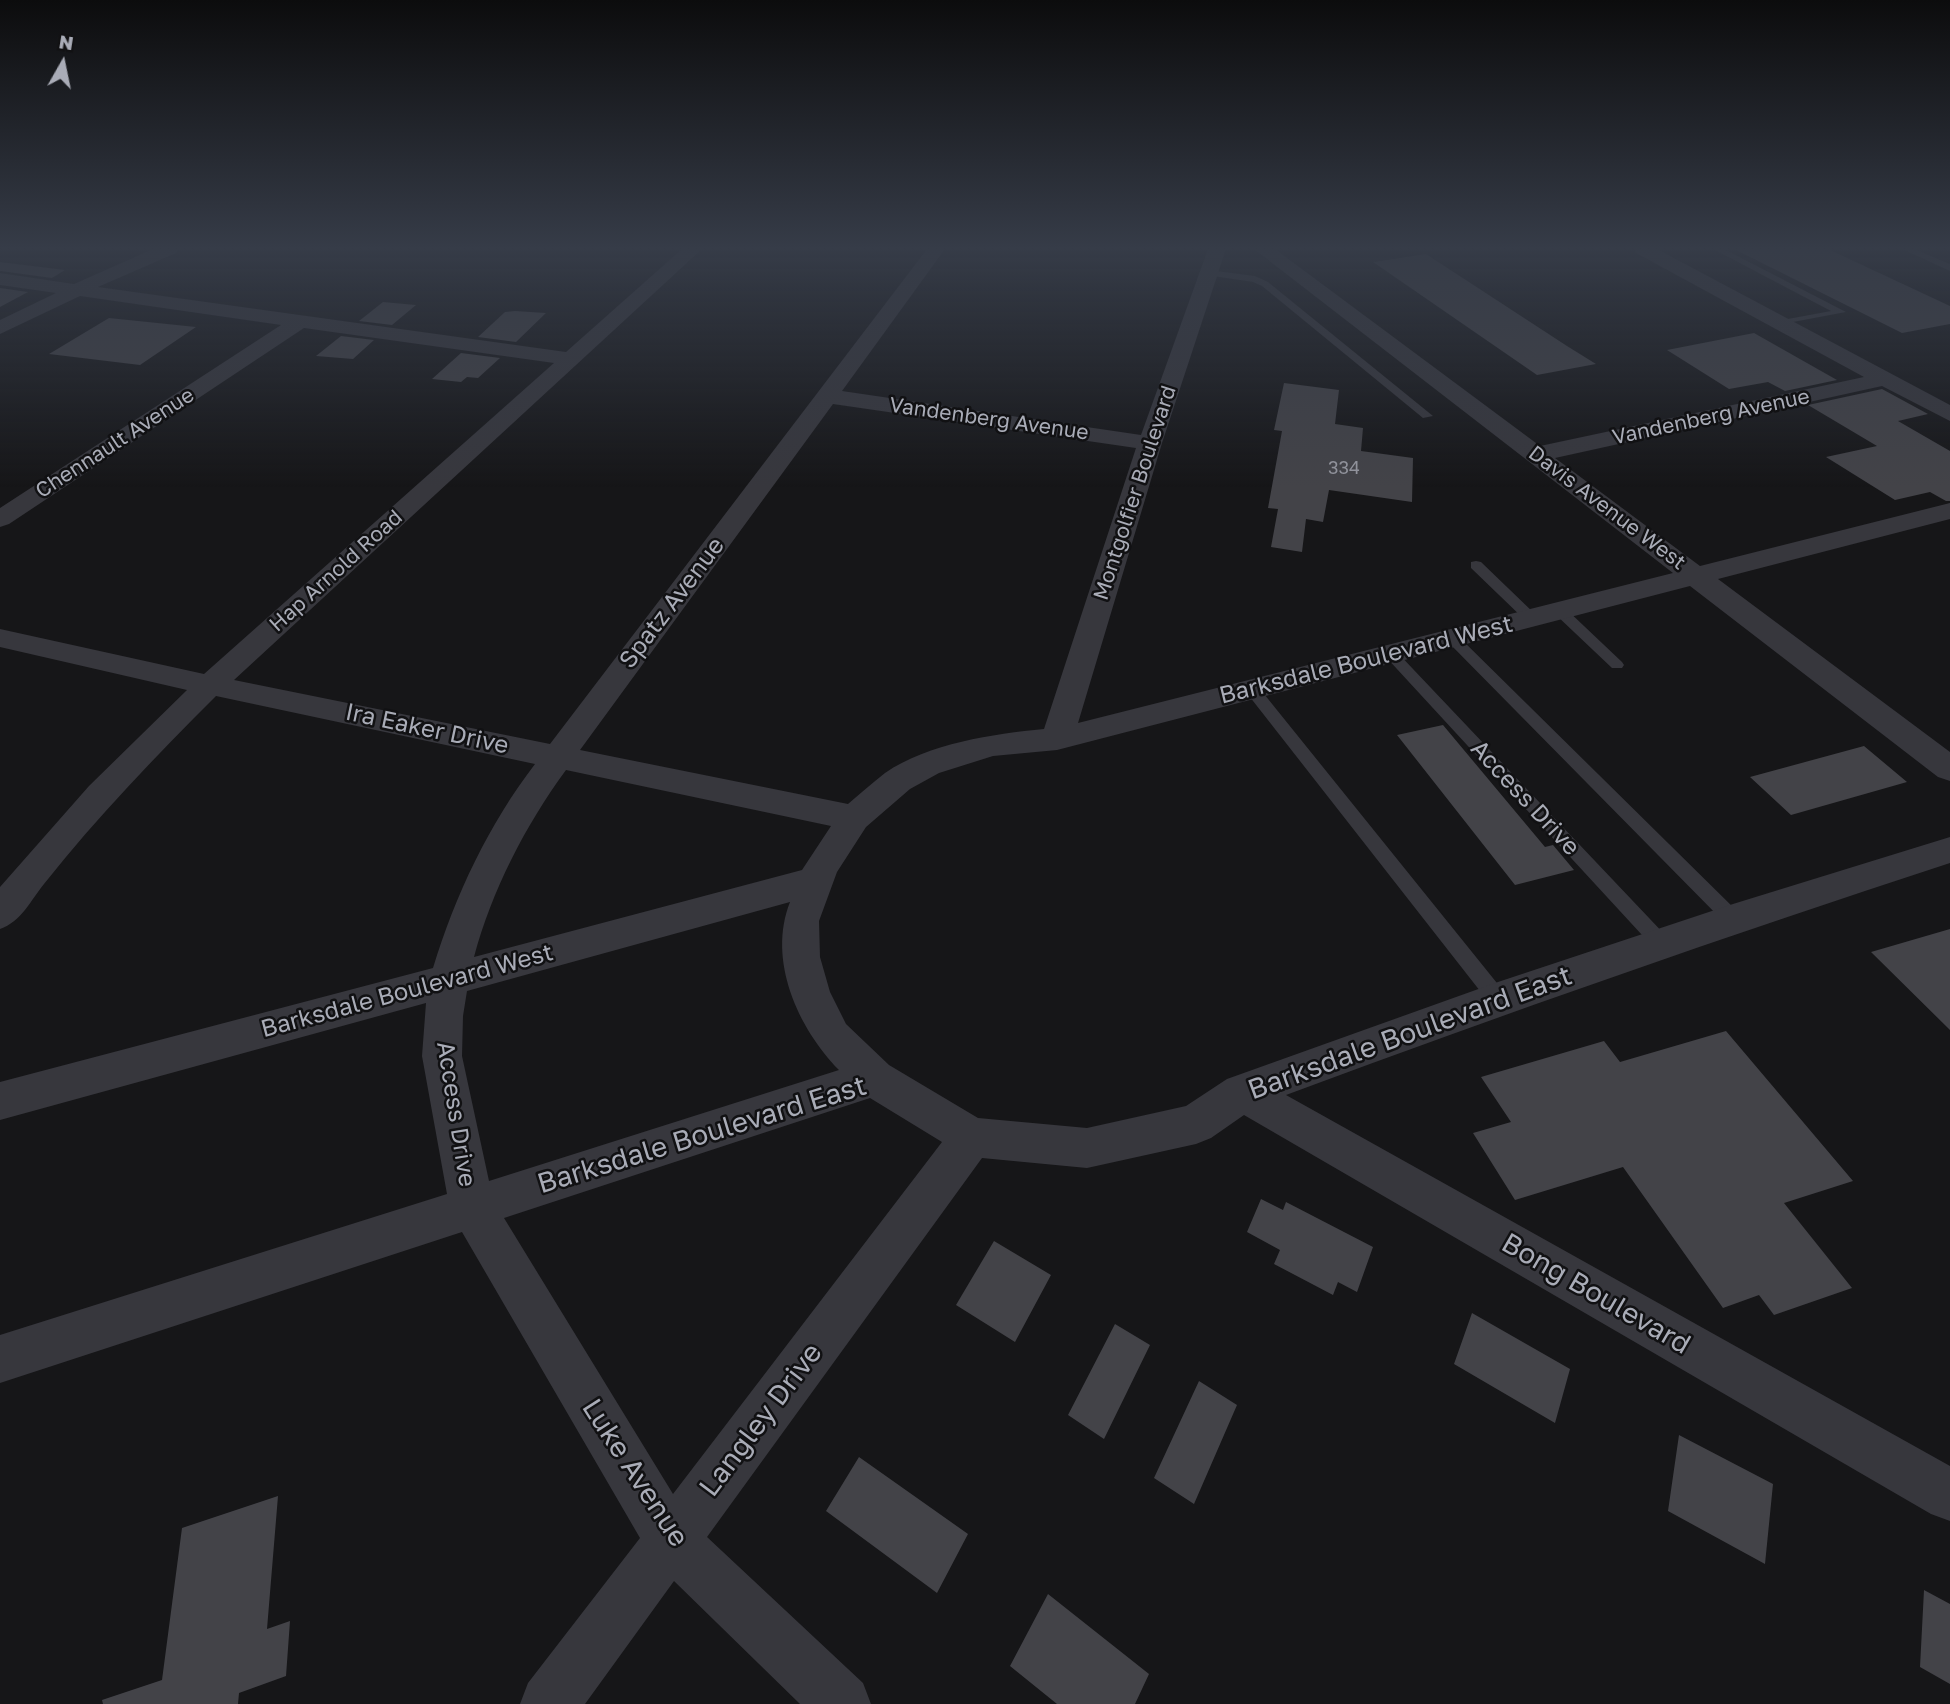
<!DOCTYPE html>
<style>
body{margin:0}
#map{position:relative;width:1950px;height:1704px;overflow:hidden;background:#161618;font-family:"Golos Text",sans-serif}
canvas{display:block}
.north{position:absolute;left:28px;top:28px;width:70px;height:70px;-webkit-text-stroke:5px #111113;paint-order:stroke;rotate:9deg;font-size:19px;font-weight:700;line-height:28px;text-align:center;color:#a9acb7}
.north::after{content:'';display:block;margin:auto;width:24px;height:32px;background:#a9acb7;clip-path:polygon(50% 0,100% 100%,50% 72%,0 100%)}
</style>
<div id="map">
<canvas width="1950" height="1704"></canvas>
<div class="north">N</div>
</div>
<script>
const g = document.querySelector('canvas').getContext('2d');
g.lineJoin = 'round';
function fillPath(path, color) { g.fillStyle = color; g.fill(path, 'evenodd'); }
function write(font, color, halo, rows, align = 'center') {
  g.font = font + ' "Golos Text",sans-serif'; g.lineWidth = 5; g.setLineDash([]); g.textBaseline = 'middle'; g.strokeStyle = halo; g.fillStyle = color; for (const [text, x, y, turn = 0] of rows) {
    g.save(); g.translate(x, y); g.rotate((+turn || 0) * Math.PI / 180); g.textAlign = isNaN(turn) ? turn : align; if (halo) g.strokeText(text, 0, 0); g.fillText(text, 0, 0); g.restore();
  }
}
fillPath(new Path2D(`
 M1734 249H1828L1950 306V324L1902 333Z
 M1426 254 1567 346 1596 364 1537 375 1373 262Z
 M0 262 65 270 52 278 0 271Z
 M0 288 28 292 0 307Z
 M383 302 416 305 392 325 359 321Z
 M515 311 546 313 516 342 478 337 505 312Z
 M109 318 196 327 140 365 49 354Z
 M1754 333 1837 380 1785 391 1768 382 1729 389 1667 350Z
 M341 336 374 340 353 359 316 356Z
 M461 353 500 358 478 378 467 377 461 382 432 379Z
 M1284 383 1339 390 1335 424 1363 428 1361 451 1413 458 1412 502 1329 490 1323 522 1306 519 1302 552 1271 547 1278 509 1268 508 1282 431 1274 430Z
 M1882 389 1928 414 1898 421 1950 451V501H1946L1930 492 1895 500 1826 457 1877 446 1808 405Z
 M1443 725 1545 847 1553 845 1574 870 1515 885 1397 735Z
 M1864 746 1907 782 1791 815 1750 777Z
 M1950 929V1030L1871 952Z
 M1726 1031 1853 1181 1784 1203 1852 1288 1774 1315 1759 1295 1723 1308 1623 1167 1515 1200 1473 1133 1511 1122 1481 1077 1604 1041 1620 1062Z
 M1261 1199 1283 1210 1286 1202 1373 1247 1357 1292 1338 1282 1333 1295 1274 1264 1280 1250 1247 1232Z
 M994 1241 1051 1275 1015 1342 956 1305Z
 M1472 1313 1570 1369 1555 1423 1454 1364Z
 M1115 1324 1150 1345 1104 1439 1068 1415Z
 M1199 1381 1237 1405 1194 1504 1154 1478Z
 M1679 1435 1773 1484 1765 1564 1668 1511Z
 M859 1457 968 1534 937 1593 826 1511Z
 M278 1496 267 1629 290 1621 286 1676 239 1693 238 1704H103L102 1700 162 1680 182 1528Z
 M1924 1590 1950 1604V1684L1920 1667Z
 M1048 1594 1149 1674 1135 1704H1057L1010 1666Z`), '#434348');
fillPath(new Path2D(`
 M1713 249H1724L1846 312 1777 325V321L1831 311Z
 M1902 249H1914L1950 264V271Z
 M1209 270 1255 276 1268 282 1433 416 1423 418 1262 286 1253 282 1206 275 1204 273Z
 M1476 561 1481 562 1536 615V621H1526L1471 568V562Z
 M1560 607 1565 608 1622 662 1624 665 1622 668H1612L1555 614 1553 611Z
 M1452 633 1457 635 1740 914 1742 919 1740 924 1733 926 1726 924 1447 641 1445 638Z
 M1390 648 1395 650 1668 938 1670 943 1668 948 1661 951 1654 948 1385 656 1383 653Z
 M1251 683 1256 684 1505 993 1508 999 1505 1005 1498 1007 1491 1005 1246 692 1243 688Z`), '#37373d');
fillPath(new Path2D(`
 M153 249H178L176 253 98 287 566 352 682 249H702L234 680 550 744 927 249H945L842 391 1141 435 1208 249H1226L1162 443 1078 723 1673 573 1254 249H1275L1540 446 1864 377 1636 253 1634 249H1657L1950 405V421L1882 386 1555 458 1700 566 1950 503V519L1718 579 1950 752V781L1938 777 1690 586 1057 750 993 756 939 773 910 789 866 827 837 872 819 921 820 957 830 992 846 1024 889 1065 978 1118 1087 1128 1186 1106 1227 1079 1498 982 1733 904 1950 837V863C1727 936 1506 1013 1286 1095L1950 1466V1521L1931 1514 1244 1115 1211 1138 1196 1144 1087 1168 982 1158 707 1537 863 1683 871 1704H800L674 1581 585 1704H520L528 1683 640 1538 462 1232 0 1383V1335L447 1194 422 1056 426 1003 0 1120V1082L433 968C455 895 489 824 535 764L216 696C156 756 97 817 44 884 31 900 21 922 0 929V887L89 786 187 690 0 647V629L204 674 554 363 304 328 9 524 0 527V508L281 325 80 296 0 334V320L56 293 0 285V273L74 284ZM833 404 1136 448 1044 729C993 734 929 743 885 773 872 783 860 794 848 804L580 750ZM566 770 831 826 802 870 474 957C492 890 525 826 566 770ZM790 902C767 960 798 1028 839 1070L489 1181 462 1056 463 1016 467 991ZM870 1098 942 1142 673 1494 504 1218Z`), '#37373d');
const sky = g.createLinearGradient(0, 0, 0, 487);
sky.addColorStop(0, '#0c0c0d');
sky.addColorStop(0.51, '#363c48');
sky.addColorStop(1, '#363c4800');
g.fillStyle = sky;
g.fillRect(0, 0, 1950, 487);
write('18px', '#90929b', null, [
 ["334",1344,468]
]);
write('21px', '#a9acb7', '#111113', [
 ["Vandenberg Avenue",1711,417,-12],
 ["Vandenberg Avenue",989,419,8],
 ["Chennault Avenue",115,443,-33],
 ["Montgolfier Boulevard",1135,493,-72],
 ["Davis Avenue West",1607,508,37],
 ["Hap Arnold Road",336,571,-42]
]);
write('24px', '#a9acb7', '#111113', [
 ["Spatz Avenue",672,603,-53],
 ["Barksdale Boulevard West",1366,660,-14],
 ["Ira Eaker Drive",427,729,12],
 ["Access Drive",1525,798,47],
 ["Barksdale Boulevard West",407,991,-15],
 ["Access Drive",456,1114,81]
]);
write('28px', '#a9acb7', '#111113', [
 ["Barksdale Boulevard East",1410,1033,-20],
 ["Barksdale Boulevard East",702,1135,-17],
 ["Bong Boulevard",1596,1294,30],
 ["Langley Drive",761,1420,-53],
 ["Luke Avenue",635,1473,57]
]);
</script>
